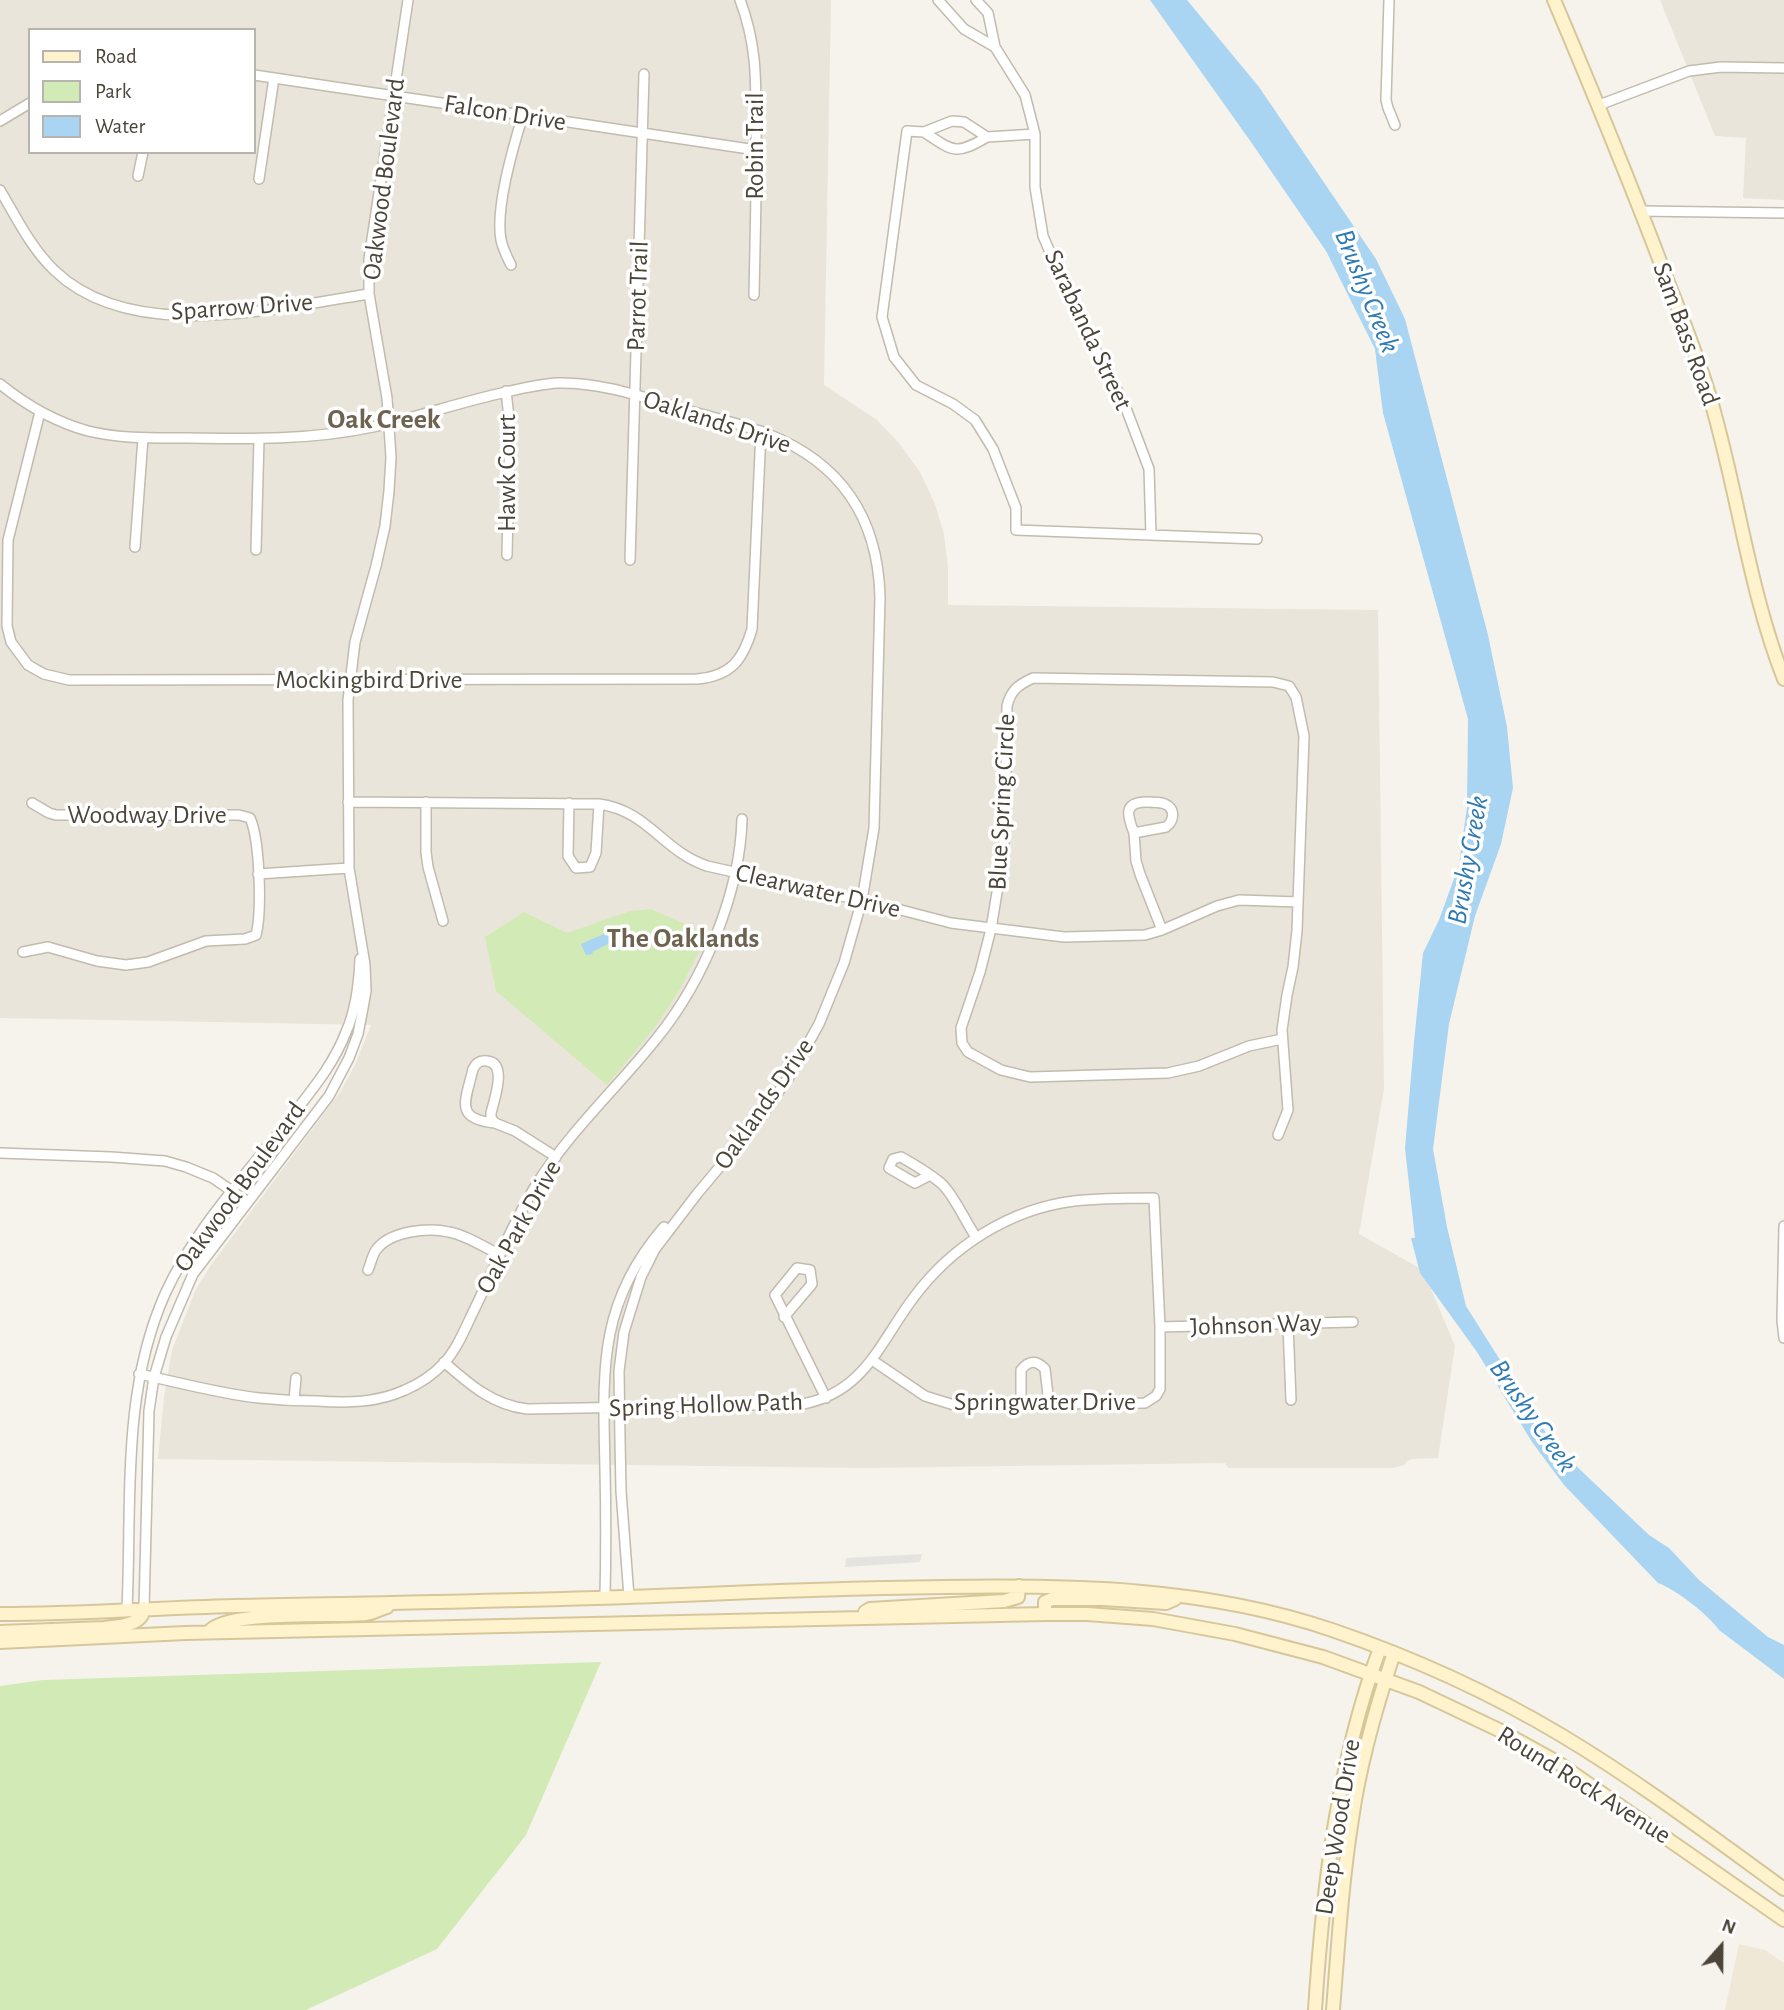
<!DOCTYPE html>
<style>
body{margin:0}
#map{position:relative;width:1784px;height:2010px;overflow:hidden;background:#f6f3ec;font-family:"Alegreya Sans",sans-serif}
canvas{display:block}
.legend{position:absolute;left:28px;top:28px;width:228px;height:126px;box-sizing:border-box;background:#fff;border:2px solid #b7b4b0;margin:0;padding:9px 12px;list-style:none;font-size:21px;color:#4b4439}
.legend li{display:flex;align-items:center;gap:14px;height:35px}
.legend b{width:35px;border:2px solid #b7b4b0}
.north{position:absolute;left:1686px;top:1912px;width:70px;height:70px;-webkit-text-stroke:5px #fff;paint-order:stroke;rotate:21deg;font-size:19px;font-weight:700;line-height:28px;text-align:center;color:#4b4439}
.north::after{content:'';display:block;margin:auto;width:24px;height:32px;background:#4b4439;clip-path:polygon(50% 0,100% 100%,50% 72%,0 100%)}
</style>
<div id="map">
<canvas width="1784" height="2010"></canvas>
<ul class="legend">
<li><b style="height:9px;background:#fff3cd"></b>Road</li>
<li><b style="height:19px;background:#d2eab5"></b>Park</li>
<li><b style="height:19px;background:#a9d4f2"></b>Water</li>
</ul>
<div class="north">N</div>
</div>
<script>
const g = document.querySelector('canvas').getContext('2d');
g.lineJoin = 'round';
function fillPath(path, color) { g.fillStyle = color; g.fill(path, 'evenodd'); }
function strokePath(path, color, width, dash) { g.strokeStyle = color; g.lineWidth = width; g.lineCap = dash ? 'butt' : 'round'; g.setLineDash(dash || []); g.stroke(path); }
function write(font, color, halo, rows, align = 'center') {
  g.font = font + ' "Alegreya Sans",sans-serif'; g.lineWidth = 7; g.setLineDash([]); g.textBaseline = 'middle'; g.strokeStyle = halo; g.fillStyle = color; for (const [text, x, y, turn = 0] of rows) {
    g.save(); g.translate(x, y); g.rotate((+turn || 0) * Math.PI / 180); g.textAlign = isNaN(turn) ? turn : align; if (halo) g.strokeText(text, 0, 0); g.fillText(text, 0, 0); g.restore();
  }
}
fillPath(new Path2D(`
 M0 0H831L824 385 877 420 899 443 920 472 935 504 944 534 948 567V605L1378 610 1384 1089 1359 1234 1423 1270 1455 1346 1438 1458 1413 1459 1407 1461 1404 1465 1394 1468H1228L1225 1463 865 1468 158 1459 164 1397 172 1350 195 1291 211 1265 340 1092 355 1065 371 1025 0 1018ZM30 30H254V152H30Z
 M1660 0H1784V200L1743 198 1746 138 1715 136Z`), '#eae5da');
fillPath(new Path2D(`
 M1739 1944 1765 1950 1784 1963V2010H1725Z`), '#efe8d6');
fillPath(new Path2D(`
 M651 909 708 934 679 991 656 1026 607 1085 496 991 485 937 524 912 567 933 630 911Z
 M601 1662 526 1835 437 1949 306 2010H0V1686L43 1680Z`), '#d2eab5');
fillPath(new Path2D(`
 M922 1554 920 1562 845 1567 846 1558Z`), '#e5e3e0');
fillPath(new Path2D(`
 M1150 0H1187L1259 87 1376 259 1405 319 1488 635 1507 727 1513 788 1501 844 1475 916 1449 1024 1433 1149 1447 1227 1466 1306 1553 1444 1649 1535 1669 1548 1699 1580 1768 1637 1784 1645V1679L1719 1630C1709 1615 1675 1589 1658 1583L1564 1485 1532 1442 1477 1352 1420 1273 1411 1238H1415L1405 1148 1414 1042 1423 953 1439 920 1459 865 1467 807 1468 719 1383 413 1375 349 1326 251 1251 142Z
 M613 930 623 948 617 951 611 949 608 944 592 952 593 954 586 955 581 944Z`), '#a9d4f2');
const street = new Path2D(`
 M740 0C757 45 756 80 756 128 757 183 755 239 754 295
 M938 0 964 29 995 47
 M976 0 988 13 995 47 1025 95 1035 134V187L1043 236 1076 313 1124 403 1149 469 1151 535
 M1389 0 1386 100 1388 108 1395 125
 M254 75 756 150
 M1599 105 1689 71 1721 67 1784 68
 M0 121 30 103
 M952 121 964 122 987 137C955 156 953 151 924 132Z
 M924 132 907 131 882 317 894 357 916 385 953 404 975 420 993 449 1016 508V530L1257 539
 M987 137 1035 134
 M138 176 143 152
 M259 179 274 78
 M0 190C16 217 31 248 54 270 131 345 275 308 369 294
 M1640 211 1784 213
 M511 265C507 257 503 249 501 240 495 208 513 147 523 115
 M0 384C26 405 55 422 88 431 121 439 155 438 188 438 250 439 312 440 373 427 417 417 461 402 506 392 523 388 540 384 558 383 602 382 645 398 687 410 714 418 742 424 768 434 841 463 878 518 880 597L874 828 862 900 844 963 819 1024 791 1074 758 1121 697 1194 655 1249 641 1277 624 1332 619 1371 620 1439 621 1491 629 1597
 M506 391 510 427 507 555
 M40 412 8 540 7 626 11 642 28 665 44 674 69 680 697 679C731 676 743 660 752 629L761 431
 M135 547 143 438
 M256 550 259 439
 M630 560 644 74
 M348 802 599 804C649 811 662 851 707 866L882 905 951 923 1064 937 1145 935 1162 930 1217 906 1239 900 1298 902
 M426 802V852L428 867 443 921
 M569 803 568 856 576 868 590 867 596 853 599 804
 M1134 833C1127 815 1123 802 1147 802 1153 802 1160 802 1165 804 1176 809 1174 821 1166 827L1134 833 1136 861 1140 874 1162 930
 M258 874 349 868
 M23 952 48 947 97 961 126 965 148 962 206 941 245 939 256 935C262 912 260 840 250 818L239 815H56L49 813 32 803
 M495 1123C453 1119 466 1100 473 1069 476 1063 480 1060 487 1061 508 1063 494 1100 491 1113V1118L495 1123 515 1131 556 1157
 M1278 1135 1288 1110 1282 1030 1287 995 1293 967 1297 931 1304 736 1296 697 1289 686 1273 682 1033 678C1018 685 1011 690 1007 706L1005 829 1002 862 991 929 980 972 961 1028 962 1043 968 1052 1001 1070 1030 1077 1168 1073 1199 1066 1249 1046 1282 1039
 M0 1153 111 1157 165 1161 186 1167 213 1178 248 1202
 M930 1175 915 1183 889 1168 893 1159 901 1157C915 1165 931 1174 943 1185 956 1199 965 1221 976 1237
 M1784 1226 1782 1320 1784 1338
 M368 1270C371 1263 372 1256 376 1250 390 1231 428 1227 449 1232 466 1235 484 1247 500 1255
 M784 1317 812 1284 810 1270 797 1268 775 1295 826 1398
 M1288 1324 1291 1400
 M1160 1327 1353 1322
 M444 1362C470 1385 493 1405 527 1409L803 1404C865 1392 880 1342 914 1297 952 1246 1010 1209 1074 1201 1100 1198 1127 1198 1154 1198L1160 1327V1389L1156 1396 1145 1403 954 1405 925 1396 872 1360
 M139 1374C177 1382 221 1394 259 1398 278 1400 297 1401 317 1401 347 1403 377 1403 405 1390 419 1384 433 1375 444 1363 458 1348 466 1326 475 1308 495 1267 512 1224 536 1185 570 1131 618 1087 657 1038 704 980 740 893 742 819
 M294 1400 296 1378
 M1021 1405V1370C1029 1360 1036 1360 1045 1369L1049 1404
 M605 1597C606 1554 606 1511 605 1469 603 1373 597 1304 664 1227
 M144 1608 149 1411 154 1377 166 1337 193 1274 329 1096 349 1058 358 1034 363 1008 366 991 365 965 349 868 348 700 355 642 376 566 385 526 389 491 391 457 387 398 369 294V259L408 0
 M127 1609C132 1503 121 1393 165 1294 194 1230 245 1176 288 1121 310 1092 333 1066 346 1032 356 1010 359 983 360 959`);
const secondary = new Path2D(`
 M1554 0C1590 85 1625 170 1658 256 1676 304 1697 352 1711 401 1738 493 1749 590 1784 679
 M865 1612 870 1609 1004 1601 1018 1597 1019 1586
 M0 1614C78 1614 156 1608 234 1606 383 1603 533 1601 682 1595 769 1591 856 1588 944 1587 1074 1585 1206 1587 1332 1630 1411 1657 1489 1692 1561 1735 1638 1781 1711 1836 1784 1889
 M1045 1614V1602L1052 1599H1103L1166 1603 1175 1599
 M0 1632 104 1628C119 1626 142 1626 144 1608
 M209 1632C224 1610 336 1617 366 1614 373 1613 380 1609 387 1607
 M0 1642 185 1633 1045 1614H1087L1153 1619 1235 1634 1323 1657 1419 1692 1501 1731 1557 1762 1784 1920
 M1315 2010C1323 1886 1337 1765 1380 1648
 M1333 2010C1338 1946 1342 1882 1352 1819 1360 1762 1376 1707 1394 1653`);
strokePath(street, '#c2bbae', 12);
strokePath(secondary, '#d6c79b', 16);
strokePath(street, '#fff', 9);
strokePath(secondary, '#fff3cd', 12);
write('26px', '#4b4439', '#fff', [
 ["Falcon Drive",505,113,9],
 ["Robin Trail",755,146,-90],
 ["Oakwood Boulevard",384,179,-83],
 ["Parrot Trail",638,296,-88],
 ["Sparrow Drive",242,307,-4],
 ["Sarabanda Street",1088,330,65],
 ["Sam Bass Road",1686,334,70],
 ["Oaklands Drive",717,422,18],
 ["Hawk Court",507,473,-90],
 ["Mockingbird Drive",369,680],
 ["Blue Spring Circle",1002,802,-87],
 ["Woodway Drive",147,815],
 ["Clearwater Drive",818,891,13],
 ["Oaklands Drive",764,1104,-55],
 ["Oakwood Boulevard",240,1187,-54],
 ["Oak Park Drive",519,1227,-61],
 ["Johnson Way",1256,1325,-2],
 ["Springwater Drive",1045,1402],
 ["Spring Hollow Path",706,1405,-2],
 ["Round Rock Avenue",1584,1785,32],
 ["Deep Wood Drive",1338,1827,-81]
]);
write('italic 28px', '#2e7ab2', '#fff', [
 ["Brushy Creek",1367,291,68],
 ["Brushy Creek",1468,860,-80],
 ["Brushy Creek",1533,1416,55]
]);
write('bold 28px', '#6e6250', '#fff', [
 ["Oak Creek",384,420],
 ["The Oaklands",683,939]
]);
</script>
